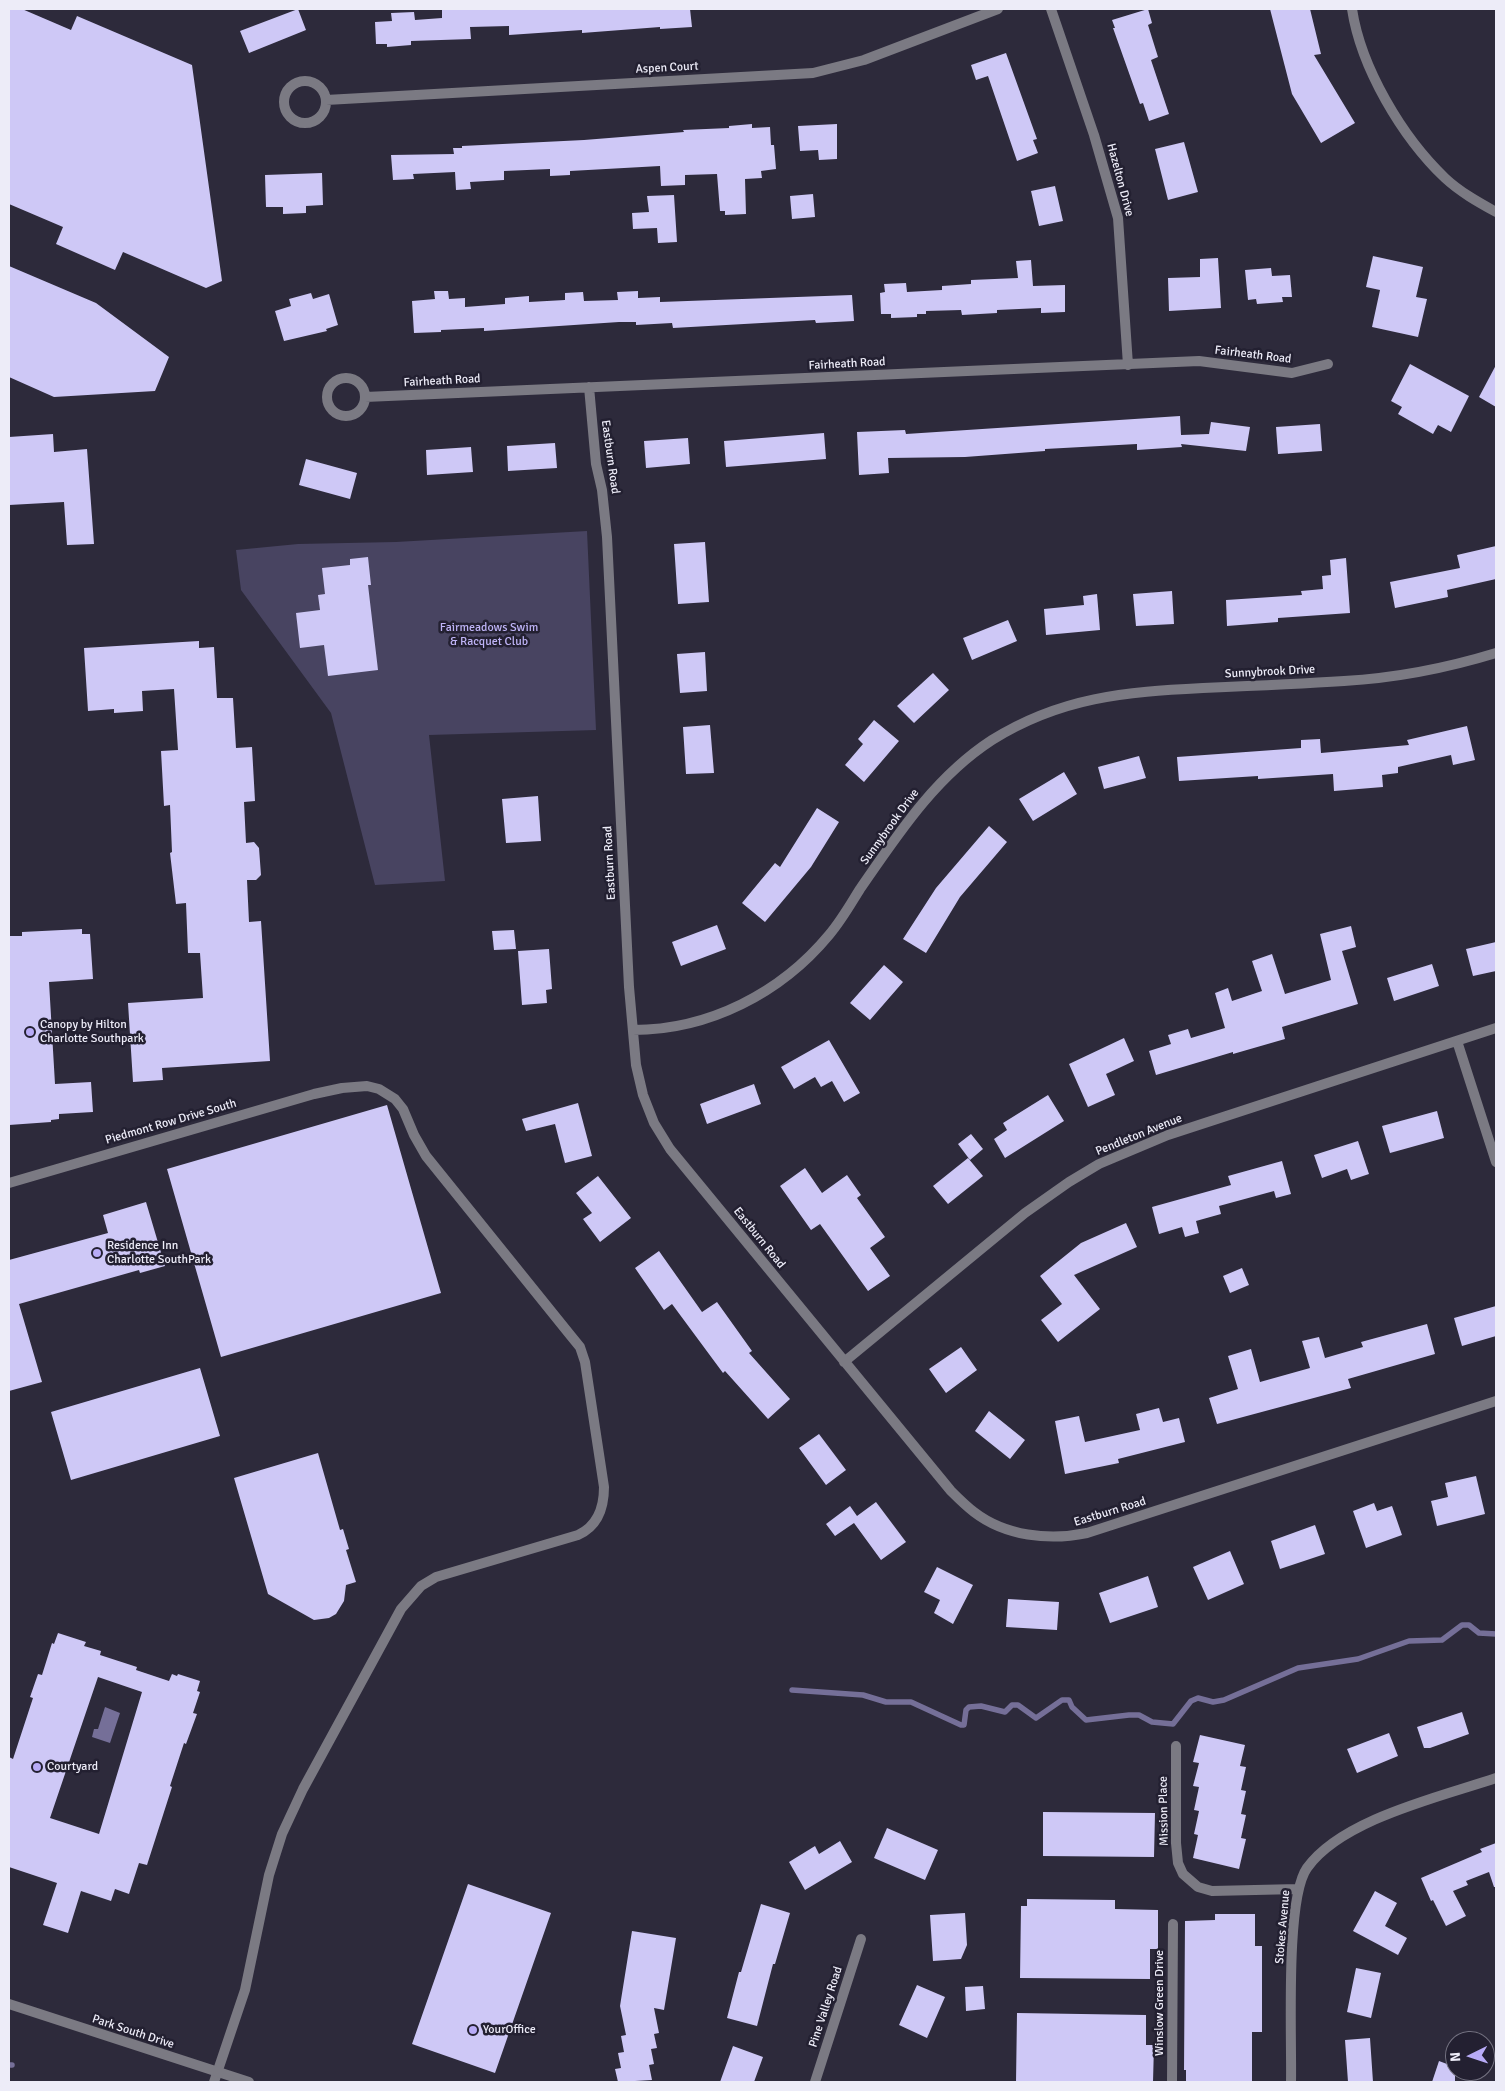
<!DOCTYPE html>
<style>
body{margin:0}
#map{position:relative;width:1505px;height:2091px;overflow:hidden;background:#2d2a3b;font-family:Signika,sans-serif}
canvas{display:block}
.frame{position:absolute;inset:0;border:10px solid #edecf8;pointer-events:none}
.north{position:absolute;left:1445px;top:2031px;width:50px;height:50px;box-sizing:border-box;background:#232031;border:1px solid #747281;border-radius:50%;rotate:266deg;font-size:14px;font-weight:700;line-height:20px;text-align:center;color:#edecf8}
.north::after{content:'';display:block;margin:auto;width:18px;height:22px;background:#b8abf7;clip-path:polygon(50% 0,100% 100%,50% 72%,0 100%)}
</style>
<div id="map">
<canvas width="1505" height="2091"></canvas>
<div class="frame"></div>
<div class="north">N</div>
</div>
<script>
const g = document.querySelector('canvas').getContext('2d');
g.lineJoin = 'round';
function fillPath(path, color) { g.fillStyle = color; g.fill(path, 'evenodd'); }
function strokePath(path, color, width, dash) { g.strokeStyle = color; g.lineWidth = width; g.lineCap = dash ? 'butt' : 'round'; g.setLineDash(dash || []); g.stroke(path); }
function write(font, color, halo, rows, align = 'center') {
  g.font = font + ' Signika,sans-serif'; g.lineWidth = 5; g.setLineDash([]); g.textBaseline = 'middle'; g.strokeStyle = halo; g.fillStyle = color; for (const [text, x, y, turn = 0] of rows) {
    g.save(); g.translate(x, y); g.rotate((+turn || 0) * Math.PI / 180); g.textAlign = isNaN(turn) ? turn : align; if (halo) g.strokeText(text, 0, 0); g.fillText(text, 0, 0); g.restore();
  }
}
fillPath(new Path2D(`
 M587 531 596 730 429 735 445 881 375 885 331 713 241 590 236 550 298 544 396 542Z`), '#484461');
fillPath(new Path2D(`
 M105 1707 120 1713 110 1743 92 1737 94 1729H98Z`), '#756f98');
strokePath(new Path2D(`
 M792 1690 863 1695 886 1702H911L961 1725H964L966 1710 969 1707 981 1706 1005 1712 1012 1705H1018L1036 1718 1062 1700H1069L1072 1707 1086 1720 1129 1715H1139L1152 1722 1173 1724 1191 1701 1198 1698 1213 1702 1224 1700 1298 1668 1358 1659 1409 1641 1442 1640 1462 1625H1469L1479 1633 1496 1634
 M9 2065H12`), '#756f98', 5.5);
fillPath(new Path2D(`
 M9 9H22L71 30 77 16 192 65 222 281 206 288 123 252 115 270 56 244 63 227 9 204Z
 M298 9 306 30 249 53 240 31Z
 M442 9H690L692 27 660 29V27L582 33V30L509 35V26L470 27 471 39 411 41V45L387 47V44H376L375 22 392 21 391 13 414 12 415 20 442 18Z
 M1148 9 1152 23 1148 25 1158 57 1151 60 1169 114 1149 121 1143 103 1140 104 1113 28H1115L1112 20Z
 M1270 9H1310L1321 54 1314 55 1355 123 1321 143 1292 94Z
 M1006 53 1037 139 1033 140 1038 153 1017 161 988 76 976 80 971 65Z
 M752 124V128L770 127 771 145H774L776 169 761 171 762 178 745 179 746 214 725 215V211H720L717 174 685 175V185L661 186 660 166 570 171V175L550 176V169L504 171V180L470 182 471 189 456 190 455 172 413 174 414 179 393 180 391 155 454 154 453 148H462V146L584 140 684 132 683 130 729 128V126Z
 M837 124V159L819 160 818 150 800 151 798 126Z
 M1184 142 1198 192 1168 200 1155 149Z
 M322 173 323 205 306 206V213L283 214V207H266L265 175Z
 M1055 186 1063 221 1039 226 1031 191Z
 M813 194 815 217 792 219 790 196Z
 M674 195 677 242 658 243 657 228 633 229 632 213 649 212 647 196Z
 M1373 256 1423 267 1416 297 1427 299 1418 337 1372 327 1380 290 1366 287Z
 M1218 258 1221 308 1169 311 1168 278 1200 277V259Z
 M1031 260 1033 286 1065 285V312L1041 313V308L997 310V313L962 315 961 310 926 311V314H917V317L891 318V314H881L880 293 885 292 884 284 906 283 907 292 942 290V286L971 284V280L1018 278 1016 261Z
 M9 266 96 303 169 357 155 391 54 397 9 377Z
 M1271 268 1272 276 1290 275 1292 297H1282L1283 302 1257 304 1256 299 1248 300 1245 270Z
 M434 291H448L449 299 465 298V307L505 304V298L529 296V302L565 300V293L583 292 584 301 618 300 617 292 638 291V298L660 297V302L852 295 854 321 816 323 815 320 673 328 672 323 636 325V322H619L484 331V328L441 330V332L414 333 412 301 435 299Z
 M311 293 313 299 329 294 338 325 326 329 327 331 284 341 275 311 291 306 289 299Z
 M1410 364 1469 396 1451 432 1438 425 1433 434 1398 414 1402 407 1391 401Z
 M1496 365V407L1479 397Z
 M1180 416 1181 435 1209 434 1211 422 1250 427 1246 451 1181 444 1182 447 1137 450V444L1045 449V451L965 457 888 458 889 473 859 475 857 432 905 430 906 434Z
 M1320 424 1322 451 1278 454 1276 427Z
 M824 433 826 459 726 467 724 441Z
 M53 434 54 452 87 449 94 544 67 545 64 502 9 505V437Z
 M688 438 690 464 646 468 644 441Z
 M555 443 557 468 508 471 507 446Z
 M471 447 473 472 427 475 426 450Z
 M306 459 357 473 350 499 299 485Z
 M705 542 709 602 678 604 674 544Z
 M1496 546V579L1447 590 1448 597 1395 608 1390 582 1460 568 1457 555Z
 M368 557 371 585H368L378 670 328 676 324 645 300 648 296 613 320 610 318 595 325 594 322 568 350 565V559Z
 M1346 558 1350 613 1278 618V622L1227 626 1226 600 1302 595 1301 591 1323 589 1322 576 1331 575 1330 560Z
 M1172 591 1174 624 1136 626 1133 594Z
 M1097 594 1100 630 1046 635 1044 609 1084 605 1083 596Z
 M1008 620 1017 641 972 660 963 638Z
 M199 641V648L214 647 217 698H233L236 748 252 747 255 801 244 802 246 843 254 842 259 848 261 875 256 880H247L249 922 261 921 270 1061 162 1068 163 1080 133 1082 128 1003 203 998 200 953H188L186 903 176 904 170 853 172 852 170 805 164 806 161 751 178 750 174 689 142 691 143 711 114 713V709L88 711 84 648Z
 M705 652 707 691 680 693 677 654Z
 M933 673 949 690 914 723 897 706Z
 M874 720 899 741 864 782 845 765 863 744 858 739Z
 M710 725 714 773 686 774 683 727Z
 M1467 726 1475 760 1453 765 1451 755 1398 767V773L1382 775 1383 787 1334 791 1333 774 1258 779V776L1179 781 1177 757 1301 748V740L1320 739 1321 753 1409 745 1407 740Z
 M1139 756 1146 778 1104 789 1098 767Z
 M1064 772 1077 794 1033 821 1019 799Z
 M538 796 541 841 506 843 502 799Z
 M817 808 839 822 811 867 765 922 742 903 775 863 780 867Z
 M989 826 1007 842 960 897 926 953 903 939 936 888Z
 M717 925 726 949 681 966 672 942Z
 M1351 926 1356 947 1342 951 1358 1004 1282 1027 1285 1039 1233 1054V1052L1156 1075 1149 1051 1171 1044 1168 1035 1188 1029 1191 1038 1225 1028 1215 993 1228 988 1232 1001 1262 991 1252 961 1272 954 1285 994 1331 980 1320 934Z
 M82 929V934H90L93 979 49 982 55 1084 91 1082 93 1112 59 1114V1119L51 1120V1122L9 1125V936H22V932Z
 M514 930 516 949 494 950 492 931Z
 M1496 942V971L1473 976 1466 949Z
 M549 949 552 989 546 990 547 1003 522 1005 518 951Z
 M1432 964 1439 986 1394 1001 1387 978Z
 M884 965 903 982 870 1020 850 1003Z
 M1124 1038 1134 1061 1106 1074 1115 1095 1088 1107 1069 1064Z
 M829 1040 860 1093 844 1102 832 1081 821 1087 815 1077 794 1089 781 1067Z
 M754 1084 761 1104 707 1124 700 1104Z
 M1048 1095 1064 1121 1005 1158 994 1139 1007 1130 1003 1123Z
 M578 1103 592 1156 565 1163 555 1124 526 1131 522 1119Z
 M387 1105 441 1293 221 1357 167 1169Z
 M1437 1111 1444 1138 1390 1153 1382 1126Z
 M971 1134 983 1149 970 1160 958 1144Z
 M1358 1141 1369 1174 1351 1180 1347 1169 1322 1178 1314 1155Z
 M968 1158 983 1176 948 1204 933 1186Z
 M1282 1161 1291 1194 1276 1198 1274 1191 1219 1206 1221 1214 1196 1221 1199 1233 1185 1237 1182 1227 1159 1234 1152 1207 1231 1185 1228 1176Z
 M805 1168 822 1193 847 1175 861 1195 857 1198 885 1237 870 1248 890 1276 868 1291 820 1224 811 1230 780 1186Z
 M598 1176 631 1218 600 1242 583 1219 592 1213 576 1193Z
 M146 1202 165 1266 140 1273 139 1270 19 1304 42 1382 9 1391V1260L108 1233 103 1215Z
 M1126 1223 1137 1247 1074 1275 1100 1309 1058 1342 1041 1320 1062 1304 1040 1276 1081 1243Z
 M659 1251 702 1312 717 1302 752 1351 749 1353 790 1399 768 1419 725 1371 723 1373 672 1304 664 1310 635 1268Z
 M1242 1268 1249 1285 1230 1293 1223 1276Z
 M1496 1306V1336L1462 1346 1454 1318Z
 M1427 1324 1435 1354 1348 1379 1351 1388 1217 1424 1209 1398 1238 1389 1228 1356 1251 1349 1260 1382 1310 1368 1302 1341 1319 1337 1325 1358 1363 1347 1361 1342Z
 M961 1347 977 1370 946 1393 929 1369Z
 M200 1368 220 1436 71 1480 51 1412Z
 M1159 1408 1163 1422 1179 1418 1185 1442 1118 1459 1119 1463 1065 1474 1055 1421 1079 1416 1085 1442 1140 1430 1136 1414Z
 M989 1411 1025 1440 1010 1459 975 1431Z
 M819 1434 846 1470 826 1485 799 1448Z
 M318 1453 340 1530 343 1529 349 1549 346 1550 356 1582 346 1585 344 1601 336 1614 329 1618 314 1620 268 1594 234 1478Z
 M1476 1476 1485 1514 1437 1526 1431 1501 1448 1497 1445 1483Z
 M876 1502 906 1542 881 1560 854 1523 835 1536 826 1524 850 1506 857 1516Z
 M1374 1503 1377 1511 1392 1506 1402 1535 1366 1548 1353 1511Z
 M1315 1525 1325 1554 1280 1569 1271 1541Z
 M1230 1551 1244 1584 1208 1600 1193 1567Z
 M937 1567 973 1585 953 1624 934 1613 940 1600 924 1592Z
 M1148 1576 1158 1607 1110 1623 1099 1593Z
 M1008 1599 1059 1602 1057 1630 1006 1627Z
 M58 1633 86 1642 84 1646 101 1651 100 1655 137 1667 136 1670 169 1681 172 1674 177 1676 178 1674 200 1681 197 1691 200 1692 193 1713 197 1714 186 1744 184 1743 170 1786 172 1787 147 1865 139 1863 129 1894 115 1889 111 1901 81 1891 68 1933 43 1925 57 1883 9 1867V1757L13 1759 33 1698 30 1697 38 1674 42 1675 52 1643 54 1644ZM98 1677 142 1692 99 1834 50 1818Z
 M1462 1712 1469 1734 1430 1748H1424L1417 1727Z
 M1389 1733 1398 1756 1357 1773 1347 1749Z
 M1200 1735 1245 1745 1240 1766 1246 1767 1241 1790 1246 1791 1241 1814 1246 1815 1241 1838 1246 1839 1239 1869 1193 1858 1198 1835 1194 1834 1199 1811 1194 1810 1199 1787 1193 1786 1199 1763 1193 1762Z
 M1043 1812 1155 1813 1154 1857 1043 1856Z
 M887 1828 938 1850 925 1880 874 1858Z
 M840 1841 852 1862 805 1890 789 1862 815 1846 819 1854Z
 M1496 1843V1887H1494L1489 1872 1466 1881 1468 1885 1453 1891 1466 1916 1446 1926 1433 1900 1431 1901 1421 1878 1482 1852 1480 1849Z
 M468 1884 551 1913 495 2073 412 2044Z
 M1375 1891 1397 1903 1385 1926 1407 1938 1398 1955 1353 1931Z
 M1027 1899 1115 1900V1909L1158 1910V1949H1150V1979L1020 1978 1021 1906H1027Z
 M761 1904 790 1913 775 1964H773L757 2026 727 2018 739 1972H741Z
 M965 1913 967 1945 961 1959 933 1961 930 1915Z
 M1215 1914H1255V1946H1262V2032H1252V2082H1186V2070H1184L1185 1921 1215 1920Z
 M632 1931 676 1938 664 2010 654 2008 659 2033 654 2034 657 2048 651 2049 654 2064 649 2065 652 2080 618 2082 615 2069 621 2068 618 2053 624 2052 621 2036 626 2035 620 2006Z
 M1356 1968 1381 1973 1371 2018 1347 2012Z
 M917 1985 945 1997 927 2038 899 2025Z
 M983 1986 985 2009 966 2011 965 1987Z
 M1017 2013 1146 2015V2045H1154L1153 2082H1016Z
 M1370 2038 1373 2082H1348L1345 2040Z
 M733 2046 763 2057 754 2082H720Z
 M1439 2061 1455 2067V2082H1432Z`), '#cec8f6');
strokePath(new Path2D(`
 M1051 9 1094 135 1118 218 1128 365
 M1352 9C1361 68 1402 137 1445 178 1460 192 1478 202 1496 212
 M284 102a21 21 0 1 1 42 0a21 21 0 1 1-42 0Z
 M326 100 813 73 864 60 998 9
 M327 397a19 19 0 1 1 38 0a19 19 0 1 1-38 0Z
 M589 387 596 464 602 490 607 537 629 987 636 1065 643 1095 654 1123 670 1149 951 1491C958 1498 966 1506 974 1512 1005 1536 1049 1541 1087 1533L1496 1401
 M365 397 1199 361 1292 373 1328 364
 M633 1030C709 1030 781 993 829 935 841 921 850 905 860 889 898 834 935 777 992 740 1061 697 1125 692 1203 688 1250 686 1297 684 1344 681 1396 678 1447 668 1496 653
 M1457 1041 1496 1162
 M9 1183 314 1094 342 1088 367 1086 379 1089 395 1099 403 1109 414 1135 426 1156 571 1336 580 1347 585 1362 604 1487C604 1507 598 1526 578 1535L436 1577 421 1586 401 1609 303 1789 282 1834 269 1875 245 1990 214 2082
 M844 1362 1025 1213 1069 1182 1099 1164 1168 1135 1496 1028
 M1176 1746V1843L1178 1863 1183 1874 1198 1887 1212 1891 1298 1889
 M815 2082 861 1939
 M1172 2082 1173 1924
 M1291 2082C1292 2039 1285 1899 1307 1868 1342 1819 1440 1797 1496 1778`), '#7b7a83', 10);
strokePath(new Path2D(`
 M9 2004 249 2082`), '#7b7a83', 10);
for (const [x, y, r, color] of [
 [30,1032,5,"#b8abf7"],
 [97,1253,5,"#b8abf7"],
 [37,1767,5,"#b8abf7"],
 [473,2030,5,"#b8abf7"]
]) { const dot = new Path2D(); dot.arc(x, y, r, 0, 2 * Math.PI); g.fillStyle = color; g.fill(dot); strokePath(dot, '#232031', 2); }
write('12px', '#edecf8', '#232031', [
 ["Aspen Court",667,68,-3],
 ["Hazelton Drive",1120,180,75],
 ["Fairheath Road",1253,355,7],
 ["Fairheath Road",847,364,-3],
 ["Fairheath Road",442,381,-3],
 ["Eastburn Road",610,457,82],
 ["Sunnybrook Drive",1270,672,-3],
 ["Sunnybrook Drive",890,827,-54],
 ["Eastburn Road",610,863,-93],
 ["Piedmont Row Drive South",171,1122,-16],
 ["Pendleton Avenue",1139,1135,-22],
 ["Eastburn Road",759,1238,51],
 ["Eastburn Road",1110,1512,-17],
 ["Mission Place",1164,1811,-91],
 ["Stokes Avenue",1283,1927,-85],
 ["Winslow Green Drive",1160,2003,-90],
 ["Pine Valley Road",826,2007,-72],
 ["Park South Drive",133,2032,18]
]);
write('12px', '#bfb4f7', '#232031', [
 ["Fairmeadows Swim",489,628],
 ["& Racquet Club",489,642]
]);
write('12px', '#edecf8', '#232031', [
 ["Canopy by Hilton",40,1025],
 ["Charlotte Southpark",40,1039],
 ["Residence Inn",107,1246],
 ["Charlotte SouthPark",107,1260],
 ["Courtyard",47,1767],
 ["YourOffice",483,2030]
], 'left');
</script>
